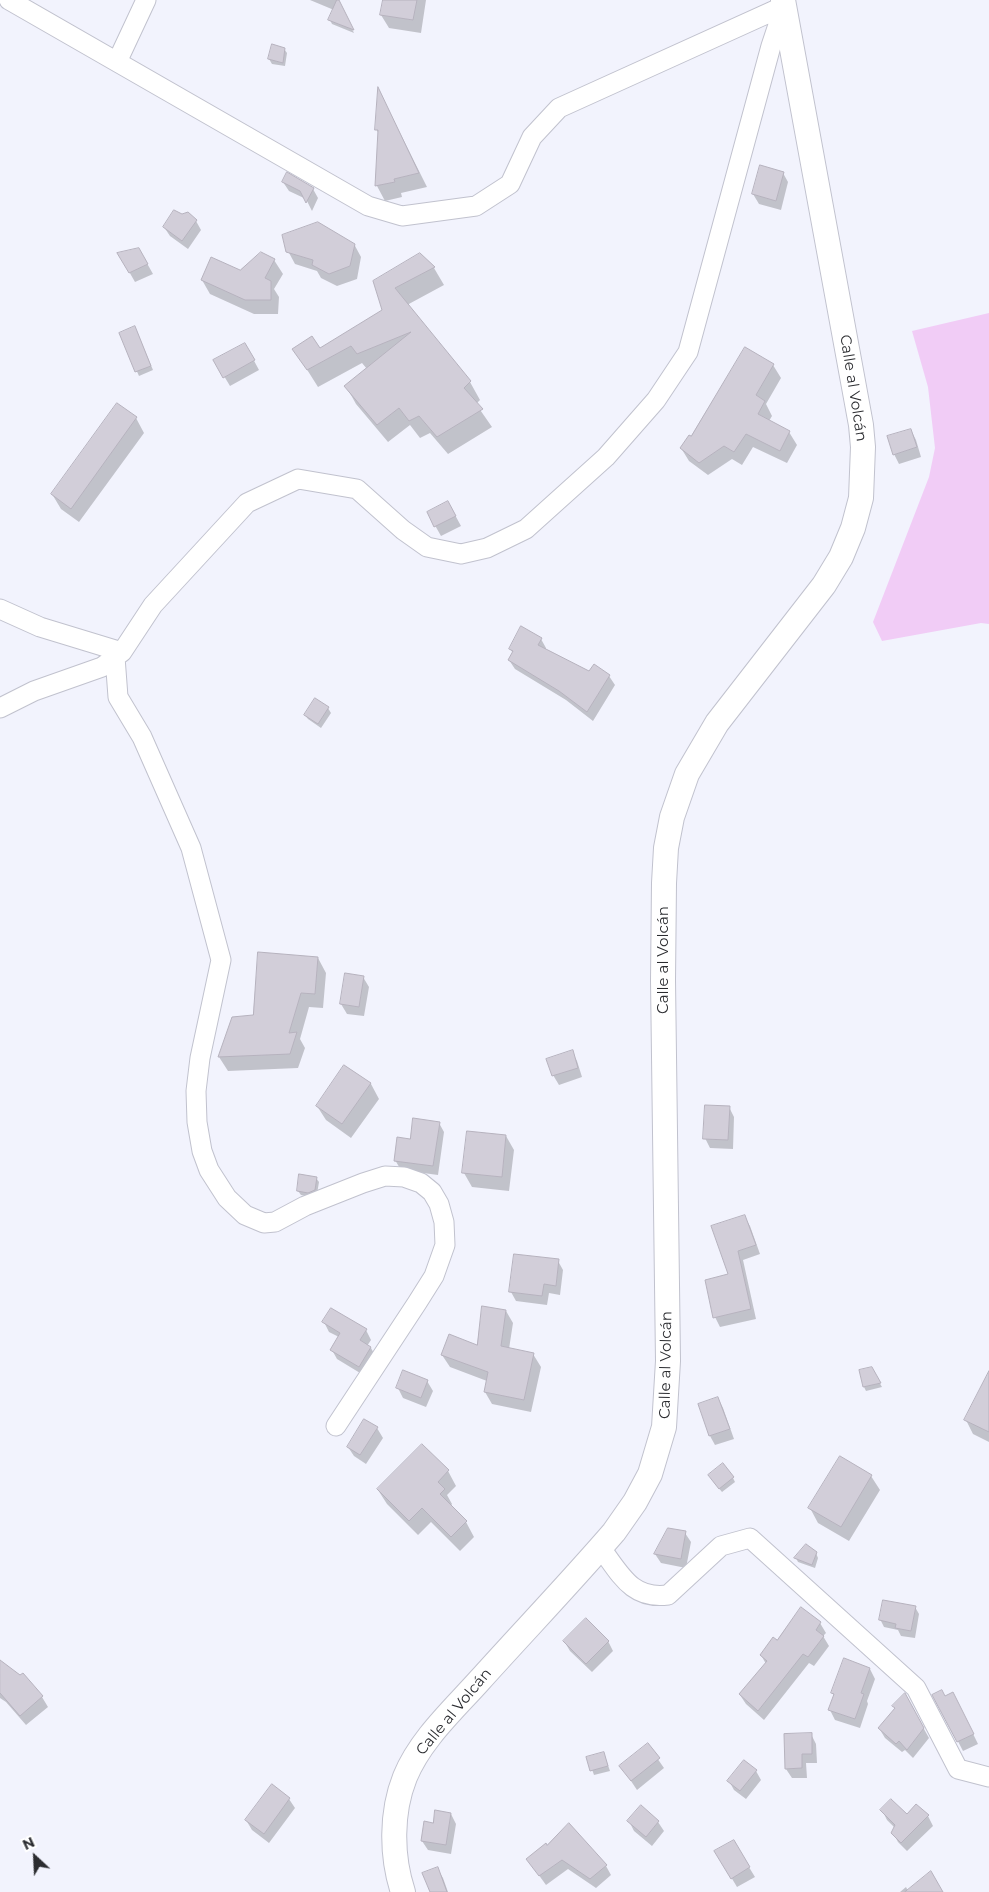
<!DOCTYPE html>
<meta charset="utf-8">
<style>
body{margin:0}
#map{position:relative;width:989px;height:1892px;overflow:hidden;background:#f2f3fd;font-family:Montserrat,sans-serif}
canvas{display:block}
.north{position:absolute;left:10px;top:1832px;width:50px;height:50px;-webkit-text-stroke:4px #fff;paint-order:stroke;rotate:335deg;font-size:14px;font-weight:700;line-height:20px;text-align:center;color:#2b2c30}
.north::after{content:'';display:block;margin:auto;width:18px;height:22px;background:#2b2c30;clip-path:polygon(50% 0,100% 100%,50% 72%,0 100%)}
</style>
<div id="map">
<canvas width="989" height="1892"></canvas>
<div class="north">N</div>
</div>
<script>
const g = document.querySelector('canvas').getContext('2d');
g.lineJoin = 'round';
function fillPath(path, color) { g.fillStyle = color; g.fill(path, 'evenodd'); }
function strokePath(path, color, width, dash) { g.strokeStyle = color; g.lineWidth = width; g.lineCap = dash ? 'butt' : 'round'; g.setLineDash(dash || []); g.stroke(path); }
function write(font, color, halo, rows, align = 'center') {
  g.font = font + ' Montserrat,sans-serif'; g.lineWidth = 4; g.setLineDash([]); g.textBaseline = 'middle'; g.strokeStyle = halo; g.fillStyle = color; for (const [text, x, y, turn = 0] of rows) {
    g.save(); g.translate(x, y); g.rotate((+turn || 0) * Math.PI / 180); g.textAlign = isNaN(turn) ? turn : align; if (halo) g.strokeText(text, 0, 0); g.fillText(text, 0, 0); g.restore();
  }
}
fillPath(new Path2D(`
 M989 313V624L981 623 882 641 873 622 929 477 935 448 928 387 912 331Z`), '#f1ccf6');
fillPath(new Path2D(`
 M310 0H338L354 33 332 24 330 20 334 10Z
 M384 0H426L421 33 389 28 381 15Z
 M284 49 287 53 285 66 272 64 269 59Z
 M379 91 427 187 401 193 402 197 385 201 377 186 379 134 376 129Z
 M783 173 788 182 781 210 759 204 753 194Z
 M283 182 313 189 318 198 312 211 306 199 289 191Z
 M181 216 196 221 201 230 188 249 170 236 164 227Z
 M354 244 361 257 357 279 337 286 321 278 317 271 295 264 288 251Z
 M139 249 153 274 135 282 119 254Z
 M420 254 434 268 444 285 407 305 470 382 480 400 476 404 492 427 448 454 430 433 420 438 410 425 388 442 356 404 346 386 367 369 362 363 318 387 294 349 319 350 384 310 374 282Z
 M274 260 283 274 274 289 279 297 278 314H254L210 294 202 280 240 271Z
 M137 332 153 370 139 376 120 334Z
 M245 344 259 370 230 386 215 361Z
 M773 365 781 378 766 404 772 416 769 421 789 432 797 445 787 463 753 447 742 465 732 459 708 475 689 461 681 448Z
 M136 418 144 433 79 522 61 509 52 494Z
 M911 430 916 440 921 457 899 464 894 454Z
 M448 502 461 526 441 536 428 513Z
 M541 639 546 648V650L590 672 609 676 615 685 593 721 566 700 515 669 509 660 513 653 510 649Z
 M316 700 328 708 331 713 321 728 308 719 305 715Z
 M318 958 326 973 323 1008 309 1007 300 1039 305 1048 298 1068 228 1071 219 1057 255 1016Z
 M363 977 369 987 364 1016 347 1014 341 1004Z
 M572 1052 577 1061 582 1077 559 1085 553 1075Z
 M345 1066 371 1084 379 1099 351 1138 326 1120 317 1106Z
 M729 1107 734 1117 733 1149 710 1148 705 1138Z
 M439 1123 444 1132 438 1175 401 1170 395 1160 411 1140Z
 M506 1136 514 1150 509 1191 472 1187 464 1173Z
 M316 1178 319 1182 317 1194 311 1197 301 1195 298 1191Z
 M744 1216 750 1226 760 1254 743 1260 756 1319 720 1327 715 1317 729 1275Z
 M558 1261 563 1270 560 1295 549 1293 547 1305 516 1301 511 1292Z
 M506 1311 513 1323 509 1349 533 1354 541 1367 531 1412 492 1404 485 1392 487 1381 450 1367 442 1355 478 1347Z
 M324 1322 366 1330 371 1340 367 1346 371 1348 376 1357 365 1376 337 1359 332 1350 339 1337 329 1332Z
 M871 1368 882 1387 866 1391 864 1387Z
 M427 1381 433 1391 426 1407 403 1398 398 1388Z
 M989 1393V1442L973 1434 966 1420Z
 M718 1398 723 1408 734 1439 715 1445 710 1436Z
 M377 1428 383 1438 366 1464 354 1456 348 1447Z
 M422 1446 448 1471 456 1486 447 1495 452 1504 450 1507 466 1522 474 1537 460 1551 431 1522 418 1535 387 1504 378 1490Z
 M871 1476 880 1490 849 1541 818 1523 810 1508Z
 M733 1478 735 1482 722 1492 712 1480Z
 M685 1533 691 1542 686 1568 661 1563 655 1554Z
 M816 1553 818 1558 815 1568 798 1562 796 1558Z
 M915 1607 919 1614 915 1638 901 1636 898 1630 884 1627 880 1619Z
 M820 1623 826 1633 823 1636 829 1646 814 1666 809 1663 764 1720 746 1704 740 1695 766 1664 761 1655 777 1642Z
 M564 1641H608L613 1651 592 1672 570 1651Z
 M845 1660 870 1669 875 1679 867 1701 868 1704 860 1728 835 1720 830 1710 834 1696 833 1693Z
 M0 1662 20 1677 23 1675 42 1697 48 1707 26 1725 6 1702 0 1698Z
 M905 1695 929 1738 913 1758 905 1750 902 1752 885 1738 879 1728 895 1709 894 1706Z
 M934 1695 958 1703 978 1744 963 1751Z
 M811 1734 816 1744 817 1763H806L807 1778H792L786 1769Z
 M648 1745 664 1768 637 1790 621 1766Z
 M604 1753 610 1771 594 1775 588 1758Z
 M756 1771 761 1780 746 1799 734 1790 729 1781Z
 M289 1799 295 1808 269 1843 252 1830 246 1820Z
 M916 1806 928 1816 933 1826 907 1851 898 1842 893 1833 895 1828 887 1820 882 1810 907 1816Z
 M451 1814 456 1824 451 1854 428 1850 422 1841 434 1824Z
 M629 1821 658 1822 664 1831 652 1846 634 1831Z
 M733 1841 755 1877 737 1887 716 1852Z
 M545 1845 606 1866 611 1875 596 1888 568 1869 546 1885 528 1860Z
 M437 1868 443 1878 448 1892H431Z
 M906 1887 908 1891 942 1892H900Z`), '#0003');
const building = new Path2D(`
 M337 0H339L354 30 328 20Z
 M383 0H417L413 20 380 15Z
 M272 44 285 48 283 63 268 59Z
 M378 87 419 173 394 179 395 182 375 186 378 130H375Z
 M760 165 784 172 776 201 752 194Z
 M287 172 314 188 306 203 300 191 282 182Z
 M174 210 182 214 188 212 197 220 182 241 163 227Z
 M318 222 355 244 350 266 329 274 312 265 313 260 286 252 282 235Z
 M139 248 148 264 129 273 117 253Z
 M261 252 275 259 265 278 271 281V300H245L201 280 211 257 240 270Z
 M420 253 435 267 395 288 471 381 464 388 483 409 437 437 419 416 409 421 399 408 377 425 344 386 411 332 357 354 351 346 307 370 292 349 312 336 320 348 382 310 373 281Z
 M135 326 151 366 135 372 119 333Z
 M245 343 255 360 223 378 213 360Z
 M745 347 774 364 756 395 765 401 758 414 790 431 780 451 746 434 734 452 724 446 699 463 680 448 689 435 691 436Z
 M117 403 137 417 71 509 51 494Z
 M911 429 917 447 893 455 887 436Z
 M448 501 456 516 434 527 427 512Z
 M521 626 542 638 538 645 589 671 594 664 610 675 587 712 559 691 508 660 513 651 509 649Z
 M315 698 329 707 318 724 304 715Z
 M258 952 318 957 315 994 301 993 289 1033 297 1032 290 1054 218 1057 232 1017 253 1015Z
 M345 973 364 976 359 1007 340 1004Z
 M573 1050 578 1068 552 1076 546 1059Z
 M344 1065 371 1083 342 1124 316 1106Z
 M705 1105 730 1106 728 1140 703 1139Z
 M413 1118 440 1122 433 1166 394 1161 397 1137 410 1139Z
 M467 1131 506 1135 502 1177 462 1173Z
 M299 1174 317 1177 315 1190 308 1193 297 1191Z
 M745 1215 756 1245 738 1251 751 1309 713 1318 705 1280 728 1274 711 1226Z
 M514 1254 559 1259 556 1286 544 1284 542 1296 509 1292Z
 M482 1306 506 1310 501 1346 534 1353 524 1400 484 1392 488 1372 441 1355 449 1334 477 1345Z
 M331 1308 367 1329 360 1340 371 1347 359 1367 330 1350 340 1333 322 1322Z
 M872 1367 881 1383 863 1387 859 1370Z
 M403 1370 428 1380 421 1398 396 1388Z
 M989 1371V1432L964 1420Z
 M718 1397 730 1429 709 1436 698 1404Z
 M364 1419 378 1427 360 1455 347 1447Z
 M422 1444 449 1470 438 1482 445 1489 440 1494 467 1521 451 1537 422 1508 409 1521 377 1489Z
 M840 1456 872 1475 841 1527 808 1508Z
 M723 1463 734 1477 719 1489 708 1475Z
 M668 1528 686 1531 681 1559 654 1554Z
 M806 1544 817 1552 812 1565 794 1558Z
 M883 1600 916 1606 911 1631 895 1628 896 1624 879 1620Z
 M801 1607 821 1622 816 1630 824 1636 808 1657 803 1654 758 1711 739 1694 767 1661 760 1655 773 1637 777 1640Z
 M586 1618 609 1641 586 1664 563 1641Z
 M844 1658 870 1668 861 1693 864 1694 855 1719 828 1710 834 1694 831 1693Z
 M0 1660 20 1675 23 1673 43 1696 20 1716 0 1693Z
 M942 1690 945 1696 953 1692 974 1734 957 1742 932 1695Z
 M905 1693 924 1728 907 1750 899 1741 896 1744 878 1728 895 1708 892 1706Z
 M812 1733V1754H802V1768L785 1769 784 1734Z
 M648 1743 660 1758 631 1781 619 1766Z
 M604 1752 608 1766 590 1771 586 1757Z
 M744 1760 757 1770 740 1791 727 1781Z
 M272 1784 290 1798 264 1834 245 1820Z
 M891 1799 907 1814 916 1804 929 1815 901 1843 891 1833 895 1825 880 1810Z
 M641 1805 659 1821 646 1837 627 1821Z
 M435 1810 451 1813 446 1845 421 1841 424 1821 433 1823Z
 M569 1823 607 1865 590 1879 562 1860 539 1876 526 1859 546 1843 547 1845Z
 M734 1840 750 1867 731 1879 714 1851Z
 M438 1867 447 1892H430L422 1873Z
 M931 1871 943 1892H905Z`);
fillPath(building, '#d2ced9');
strokePath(building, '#b6b2be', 1);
const minor = new Path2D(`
 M9 0 368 206 402 216 476 206 510 184 532 137 559 108 784 6
 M117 62 146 0
 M0 609 40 627 122 652
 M115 657 118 697 142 737 191 848 221 960 200 1058 196 1091 197 1122 202 1151 209 1170 227 1198 245 1215 264 1223 275 1222 305 1206 363 1183 385 1176 404 1177 421 1183 432 1192 439 1204 444 1222 445 1245 434 1276 417 1303 336 1426
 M0 708 34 691 102 667 122 652 153 605 247 503 298 479 357 489 403 530 427 547 461 554 487 548 526 529 606 457 656 400 688 352 771 46 784 7
 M600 1547C620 1573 631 1600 668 1595L721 1546 750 1538 916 1688 958 1769 989 1777`);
const tertiary = new Path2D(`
 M403 1892C391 1856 391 1812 405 1777 420 1740 453 1710 479 1681 524 1631 570 1583 614 1532L635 1502 650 1474 664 1427 668 1361 663 980 664 883 666 848 672 817 687 774 717 723 824 585 841 557 853 528 861 498 863 447 861 425 783 0`);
strokePath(minor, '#c1c2ce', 21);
strokePath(tertiary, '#c1c2ce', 26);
strokePath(minor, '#fff', 19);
strokePath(tertiary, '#fff', 24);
write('15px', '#2b2c30', '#fff', [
 ["Calle al Volcán",853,388,81],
 ["Calle al Volcán",664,960,-90],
 ["Calle al Volcán",666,1365,-89],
 ["Calle al Volcán",454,1712,-50]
]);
</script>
